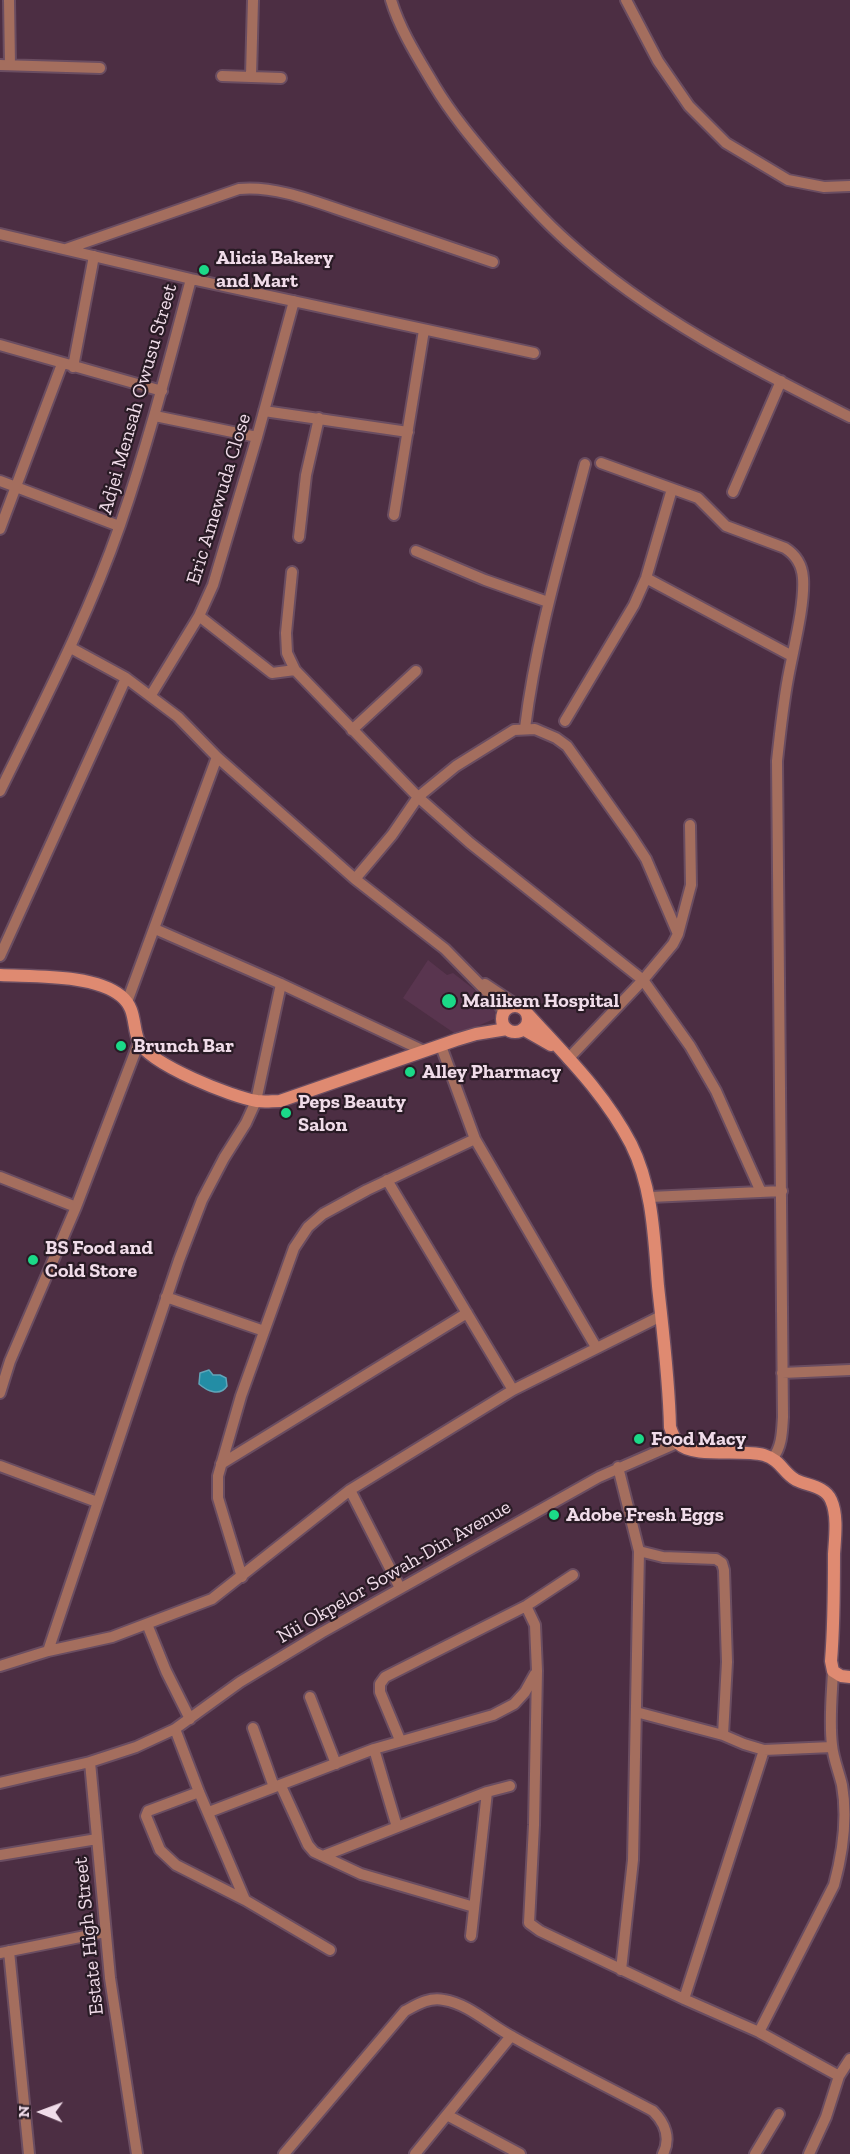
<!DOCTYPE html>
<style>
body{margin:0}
#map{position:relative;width:850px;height:2154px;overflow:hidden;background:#4c2e43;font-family:"Zilla Slab",serif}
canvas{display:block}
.north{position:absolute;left:12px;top:2082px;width:60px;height:60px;-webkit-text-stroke:4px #291b25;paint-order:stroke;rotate:271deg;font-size:16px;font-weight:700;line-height:24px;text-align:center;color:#f0dce9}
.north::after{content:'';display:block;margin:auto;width:21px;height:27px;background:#f0dce9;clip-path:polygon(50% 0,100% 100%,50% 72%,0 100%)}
</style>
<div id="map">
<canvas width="850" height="2154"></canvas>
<div class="north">N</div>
</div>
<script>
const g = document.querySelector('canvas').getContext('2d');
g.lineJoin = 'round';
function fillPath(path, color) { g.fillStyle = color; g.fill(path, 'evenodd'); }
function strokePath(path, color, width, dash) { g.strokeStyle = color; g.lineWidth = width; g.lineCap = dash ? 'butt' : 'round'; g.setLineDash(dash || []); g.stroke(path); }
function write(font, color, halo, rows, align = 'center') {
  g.font = font + ' "Zilla Slab",serif'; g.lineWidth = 4.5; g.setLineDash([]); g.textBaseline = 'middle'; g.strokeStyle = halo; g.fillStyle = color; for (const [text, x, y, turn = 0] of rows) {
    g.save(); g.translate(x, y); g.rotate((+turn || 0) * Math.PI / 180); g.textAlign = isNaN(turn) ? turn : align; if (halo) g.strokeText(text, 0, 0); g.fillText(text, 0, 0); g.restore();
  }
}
fillPath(new Path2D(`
 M428 960 447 975 453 973 493 1004 496 1010 494 1019 457 1035 403 998Z`), '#59354f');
const water = new Path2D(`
 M209 1370 213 1375H220L226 1378 227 1386C220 1397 207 1391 199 1384L200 1373Z`);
fillPath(water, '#238da5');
strokePath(water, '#60a5b9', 1.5);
const street = new Path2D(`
 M9 0 10 65
 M391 0C400 30 418 58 434 85 452 115 474 141 497 168 520 194 543 220 569 243 651 317 752 368 850 417
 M626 0 658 61 689 106 726 143 788 180 824 187 850 186
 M0 65 100 68
 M222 76 281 78
 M251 76 253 0
 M0 234 191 279 534 353
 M66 249 239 189C279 185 323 205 361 217 405 232 449 247 493 262
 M0 345 162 391
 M73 367 94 256
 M264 411 408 432
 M155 416 257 437
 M601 463 698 498 726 526 785 548C796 555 802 564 803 578 805 605 793 650 788 678 783 705 780 733 777 761L783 1417C782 1432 782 1446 773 1458
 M0 481 119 526
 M733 492 781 381
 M394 515 424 330
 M0 529 62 364
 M299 537 306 475 319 418
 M416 551 485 580 548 602
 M292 572 286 633 287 653 295 670 418 797 470 843 643 980 690 1046 716 1091 761 1192
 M646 578 792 656
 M199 616 272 673 295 670
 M71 648 126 678 178 717 217 757 355 879 445 949 498 1003 504 1013
 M151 695 199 616 213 585 257 437 294 301
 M565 721 634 605 646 578 672 489
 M525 728C536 638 562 552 585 464
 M352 730 416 671
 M0 791C43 703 88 617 120 525 148 444 169 362 191 279
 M355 879 392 835 418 797 456 766 514 730 535 729 556 738 567 746 631 836 646 859 678 934
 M155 929 281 984 424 1051
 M0 956 126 678
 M485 984 521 1008
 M127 1002 217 757
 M441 1046 475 1139 596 1347
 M568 1059 643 980 673 944 678 934 691 885 690 825
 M0 1177 76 1207
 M387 1180 513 1390
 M650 1197 782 1191
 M166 1297 264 1331
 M782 1373 850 1370
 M0 1393 10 1361 76 1207 139 1042
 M221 1464 467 1313
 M0 1466 97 1502
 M618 1467 639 1551 633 1860 621 1970
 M350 1490 400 1588
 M639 1551 663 1557 716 1559 722 1563 724 1570 727 1662 723 1735
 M242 1577 218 1498V1476L241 1396 294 1248 308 1227 323 1214 367 1190 475 1139
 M526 1606 535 1625 537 1671 534 1825 529 1923 540 1931 684 1999 759 2032 839 2076
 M147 1624 166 1671 190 1719
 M48 1651 179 1260 202 1200 224 1158 246 1123 256 1101 281 984
 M0 1666 48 1651 112 1637 212 1599 350 1490 513 1390 661 1316
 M310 1697 336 1764
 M636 1712 723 1735 744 1744 764 1750 832 1747
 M253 1728 274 1787
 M175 1729 199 1792 245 1900
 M400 1740 380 1692V1684L385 1677 526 1606 573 1575
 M374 1749 397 1827
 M0 1783 90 1762
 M281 1786 308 1845 314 1852 361 1874 474 1907
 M199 1792 148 1811 146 1816 160 1850 176 1865 245 1900 330 1950
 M209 1812 374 1749 493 1715 514 1704 525 1692 535 1674
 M0 1855 97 1839
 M323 1856 487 1792 510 1786
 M471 1936 487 1792
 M9 1951 29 2154
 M0 1953 105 1932
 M684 1999 764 1750
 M759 2032 834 1885C843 1852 848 1819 842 1785 839 1772 833 1758 832 1745 829 1720 832 1695 833 1671
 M447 2115 520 2154
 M137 2154 110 1978 90 1762 136 1747 175 1729 240 1682 321 1633 599 1477 677 1443
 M284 2154 405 2011C418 2004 429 1997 444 2000 469 2004 491 2026 513 2037 559 2063 606 2086 653 2111 665 2123 671 2138 663 2154
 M415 2154 511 2036
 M755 2154 779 2114
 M809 2154 826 2117 839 2076 850 2059`);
const secondary = new Path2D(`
 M0 975C34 977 94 974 121 996 137 1009 132 1027 139 1042 151 1065 232 1097 257 1101 265 1102 272 1101 280 1101L456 1040 476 1034 507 1029
 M502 1019a13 13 0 1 1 26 0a13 13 0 1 1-26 0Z
 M526 1012C565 1055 604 1092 631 1144 653 1188 654 1238 658 1286 663 1333 669 1380 670 1427 672 1433 674 1439 679 1444 693 1458 742 1449 764 1455 781 1460 783 1473 796 1480 808 1486 825 1486 831 1500 838 1515 835 1538 834 1554 834 1590 834 1625 831 1661L833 1671 841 1676 850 1677
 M523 1029 551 1045`);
strokePath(street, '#6a4d61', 14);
strokePath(secondary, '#6a4d61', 15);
strokePath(street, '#a46e5e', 10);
strokePath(secondary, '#df8a71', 12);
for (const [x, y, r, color] of [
 [204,270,6,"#1bd988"],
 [449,1001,8,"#1bd988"],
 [121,1046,6,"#1bd988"],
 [410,1072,6,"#1bd988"],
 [286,1113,6,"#1bd988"],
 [33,1260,6,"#1bd988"],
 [639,1439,6,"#1bd988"],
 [554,1515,6,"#1bd988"]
]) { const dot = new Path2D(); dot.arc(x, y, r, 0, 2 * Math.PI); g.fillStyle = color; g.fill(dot); strokePath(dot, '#291b25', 2); }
write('bold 20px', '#f0dce9', '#291b25', [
 ["Alicia Bakery",216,258],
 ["and Mart",216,281],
 ["Malikem Hospital",462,1001],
 ["Brunch Bar",133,1046],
 ["Alley Pharmacy",422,1072],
 ["Peps Beauty",298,1102],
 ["Salon",298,1125],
 ["BS Food and",45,1248],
 ["Cold Store",45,1271],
 ["Food Macy",651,1439],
 ["Adobe Fresh Eggs",566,1515]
], 'left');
write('20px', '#f0dce9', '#291b25', [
 ["Adjei Mensah Owusu Street",138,399,-74],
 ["Eric Amewuda Close",219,499,-73],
 ["Nii Okpelor Sowah-Din Avenue",394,1572,-30],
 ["Estate High Street",89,1936,-96]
]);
</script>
